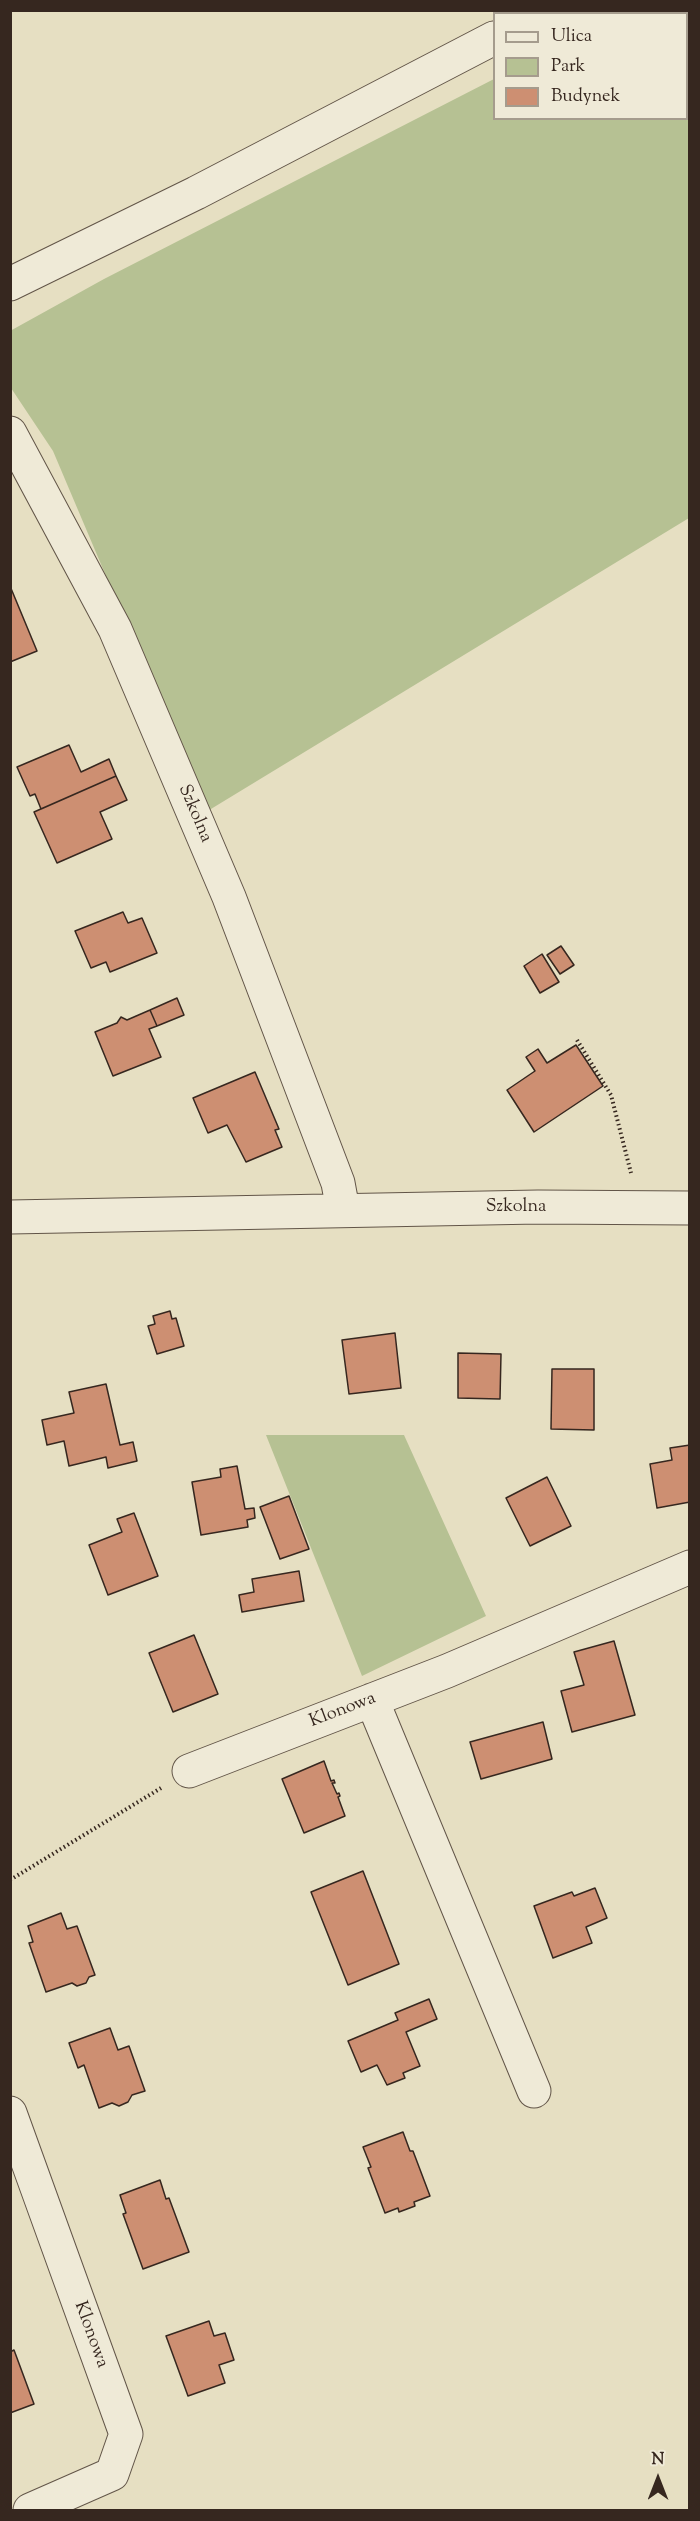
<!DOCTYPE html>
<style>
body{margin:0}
#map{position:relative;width:700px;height:2521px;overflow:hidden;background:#e6dfc2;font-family:"Sorts Mill Goudy",serif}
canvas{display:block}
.frame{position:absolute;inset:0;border:12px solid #36271f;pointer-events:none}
.legend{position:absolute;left:493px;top:12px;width:195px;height:108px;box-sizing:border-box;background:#efead7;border:2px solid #a59c8d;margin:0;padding:8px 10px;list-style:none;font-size:18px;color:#36271f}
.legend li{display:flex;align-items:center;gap:12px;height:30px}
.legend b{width:30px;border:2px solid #a59c8d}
.north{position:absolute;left:628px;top:2449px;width:60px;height:60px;-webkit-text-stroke:4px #efead7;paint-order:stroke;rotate:0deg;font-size:16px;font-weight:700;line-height:24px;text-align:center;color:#36271f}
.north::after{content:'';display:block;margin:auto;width:21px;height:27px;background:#36271f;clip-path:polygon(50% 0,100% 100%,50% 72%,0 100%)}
</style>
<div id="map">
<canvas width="700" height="2521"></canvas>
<div class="frame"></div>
<ul class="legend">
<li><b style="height:8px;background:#efead7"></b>Ulica</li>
<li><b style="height:16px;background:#b6c193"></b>Park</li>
<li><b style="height:16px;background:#cd8f72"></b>Budynek</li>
</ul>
<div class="north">N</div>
</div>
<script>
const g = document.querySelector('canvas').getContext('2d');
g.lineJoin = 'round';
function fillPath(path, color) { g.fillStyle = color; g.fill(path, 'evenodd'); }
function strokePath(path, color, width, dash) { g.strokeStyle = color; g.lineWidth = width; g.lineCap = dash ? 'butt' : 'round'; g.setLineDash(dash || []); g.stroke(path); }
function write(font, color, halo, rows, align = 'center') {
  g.font = font + ' "Sorts Mill Goudy",serif'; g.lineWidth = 5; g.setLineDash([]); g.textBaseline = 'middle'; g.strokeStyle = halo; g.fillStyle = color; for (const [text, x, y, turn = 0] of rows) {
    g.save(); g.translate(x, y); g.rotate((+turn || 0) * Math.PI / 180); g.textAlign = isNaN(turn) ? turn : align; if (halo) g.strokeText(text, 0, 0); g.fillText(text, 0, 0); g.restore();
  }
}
fillPath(new Path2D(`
 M627 10 689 11V518L206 812 53 451 11 388 10 331 104 279 494 79V118H686V14L621 13Z
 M266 1435H404L486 1616 362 1676Z`), '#b6c193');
const building = new Path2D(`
 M10 586 37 651 10 662Z
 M69 745 81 772 109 759 116 776 41 809 35 794 30 796 17 767Z
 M116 776 127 800 100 812 112 839 57 863 34 812Z
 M123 912 128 923 142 918 157 953 110 972 106 962 91 968 75 931Z
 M561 946 574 965 560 974 547 955Z
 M542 954 559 982 540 993 524 966Z
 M177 998 184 1015 157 1026 150 1010Z
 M150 1010 157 1026 149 1029 161 1057 113 1076 95 1032 117 1023 121 1017 127 1020Z
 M576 1045 603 1086 534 1132 507 1090 535 1071 526 1057 538 1049 547 1063Z
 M255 1072 279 1129 275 1130 282 1147 246 1162 227 1125 208 1133 193 1098Z
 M170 1311 172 1319 176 1318 184 1346 157 1354 148 1326 155 1324 153 1316Z
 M395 1333 401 1388 349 1394 342 1340Z
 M458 1353 501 1354 500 1399 458 1398Z
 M552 1369H594V1430L551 1429Z
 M106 1384 120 1445 133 1442 137 1461 108 1468 106 1457 69 1466 64 1441 47 1445 42 1420 74 1413 69 1392Z
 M690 1445V1502L657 1508 650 1464 672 1460 670 1448Z
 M237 1466 245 1509 254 1508 255 1518 247 1520 248 1527 201 1535 192 1482 221 1477 220 1469Z
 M547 1477 571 1526 530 1546 506 1498Z
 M289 1496 309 1549 280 1559 260 1507Z
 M134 1513 158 1576 108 1595 89 1545 122 1532 117 1519Z
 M299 1571 304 1601 242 1612 239 1595 254 1592 252 1579Z
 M194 1635 218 1694 173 1712 149 1653Z
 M614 1641 635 1715 572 1732 561 1691 584 1685 574 1652Z
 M543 1722 552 1759 481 1779 470 1742Z
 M324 1761 331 1781 334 1780 335 1783H332L337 1794 339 1793 340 1796 338 1797 345 1816 304 1833 282 1779Z
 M363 1871 399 1964 348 1985 311 1892Z
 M595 1888 607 1918 586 1927 592 1943 553 1958 534 1906 572 1892 574 1896Z
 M61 1913 67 1929 77 1926 95 1975 89 1977 86 1983 77 1986 72 1983 46 1992 29 1943 33 1942 28 1926Z
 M429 1999 437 2019 406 2032 420 2066 403 2073 405 2078 387 2085 377 2065 361 2072 348 2041 398 2020 395 2013Z
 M110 2028 118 2050 129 2046 145 2091 132 2095 128 2102 119 2106 112 2103 99 2108 84 2065 78 2068 69 2043Z
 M403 2132 410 2151H413L430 2196 414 2202 415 2206 399 2212 398 2208 385 2213 368 2168 371 2167 363 2147Z
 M160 2180 166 2199 169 2198 189 2252 143 2269 123 2214 126 2213 120 2195Z
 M209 2321 214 2336 225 2333 234 2360 219 2365 225 2383 188 2396 166 2336Z
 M14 2350 34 2404 10 2413V2352Z`);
fillPath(building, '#cd8f72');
strokePath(building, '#36271f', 1.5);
const minor = new Path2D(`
 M537 14 542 10
 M10 284 196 193 494 38
 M10 433 115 629 229 897 338 1183 343 1210
 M10 1217 538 1207 690 1208
 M372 1700 534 2091
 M189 1771 447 1671 690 1567
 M10 2113 126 2434 112 2474 30 2510`);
strokePath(minor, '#625548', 35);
strokePath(new Path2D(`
 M577 1040 611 1095 631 1173
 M10 1880 161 1788`), '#36271f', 4, [1.5, 3]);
strokePath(minor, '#efead7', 33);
write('18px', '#36271f', '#efead7', [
 ["Szkolna",194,814,67],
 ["Szkolna",516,1208],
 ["Klonowa",343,1711,-21],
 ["Klonowa",90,2335,70]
]);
</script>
